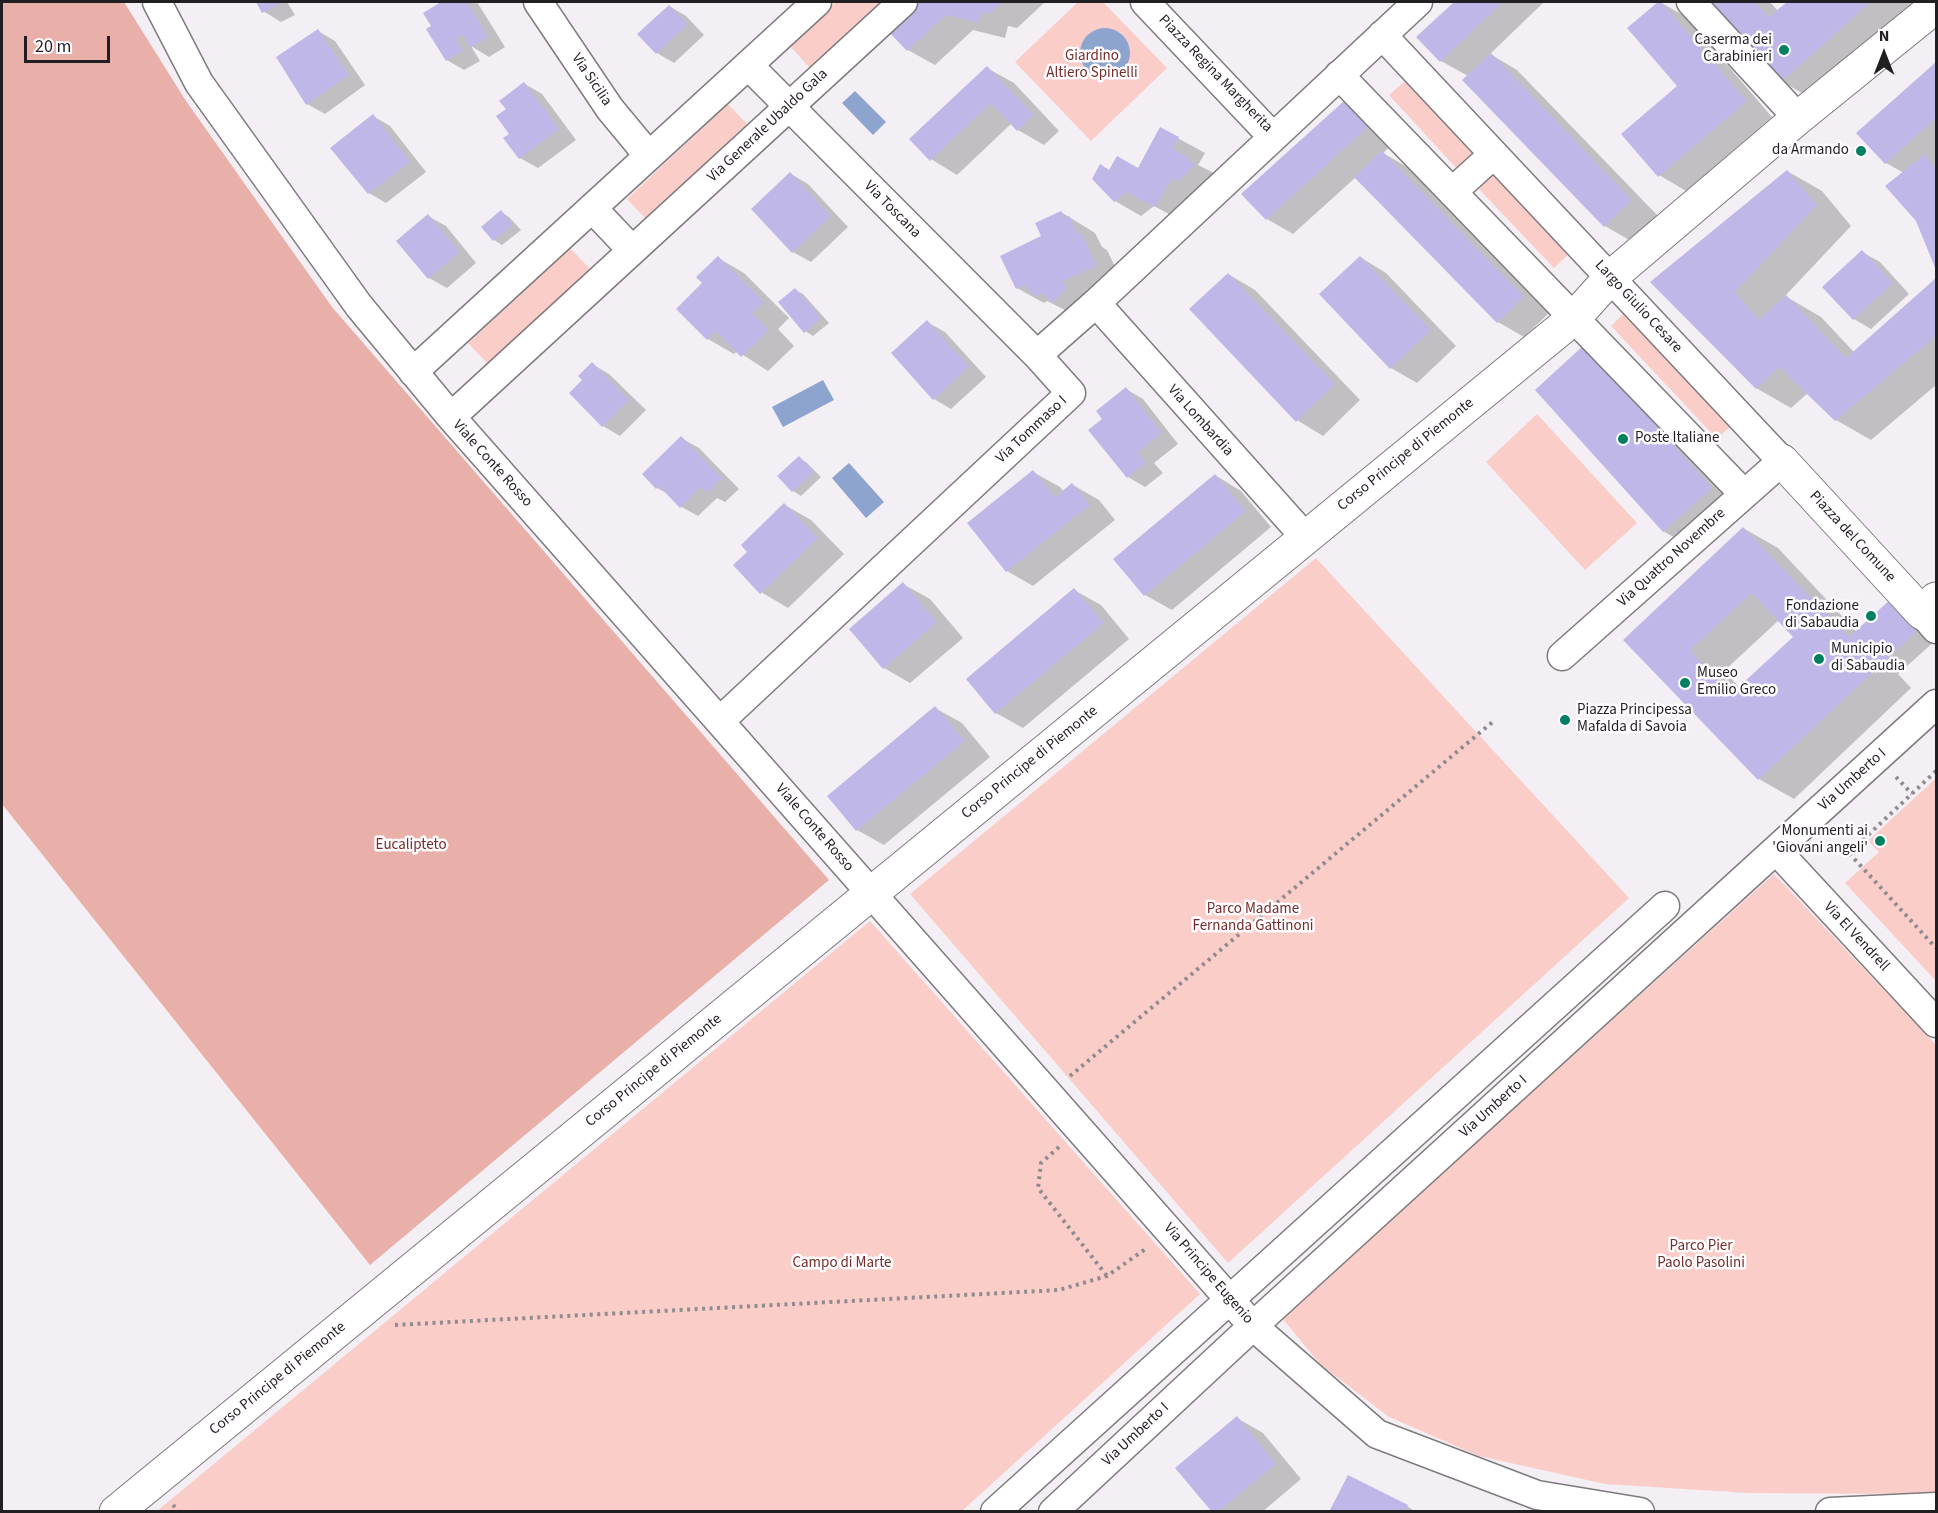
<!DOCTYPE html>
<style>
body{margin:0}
#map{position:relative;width:1938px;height:1513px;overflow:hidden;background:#f3eff4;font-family:"Source Sans 3",sans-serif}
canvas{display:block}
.frame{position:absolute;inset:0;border:3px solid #211f21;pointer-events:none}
.north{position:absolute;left:1854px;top:24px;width:60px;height:60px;-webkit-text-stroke:4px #fffdff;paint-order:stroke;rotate:0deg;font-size:16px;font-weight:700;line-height:24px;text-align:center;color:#211f21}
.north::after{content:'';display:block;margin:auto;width:21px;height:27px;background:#211f21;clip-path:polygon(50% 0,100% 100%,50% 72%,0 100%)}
.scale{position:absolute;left:24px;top:36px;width:86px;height:27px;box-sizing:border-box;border:3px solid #211f21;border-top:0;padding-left:8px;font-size:18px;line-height:21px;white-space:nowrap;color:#211f21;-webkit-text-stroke:4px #fffdff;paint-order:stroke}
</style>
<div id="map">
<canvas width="1938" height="1513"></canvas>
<div class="frame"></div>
<div class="north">N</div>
<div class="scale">20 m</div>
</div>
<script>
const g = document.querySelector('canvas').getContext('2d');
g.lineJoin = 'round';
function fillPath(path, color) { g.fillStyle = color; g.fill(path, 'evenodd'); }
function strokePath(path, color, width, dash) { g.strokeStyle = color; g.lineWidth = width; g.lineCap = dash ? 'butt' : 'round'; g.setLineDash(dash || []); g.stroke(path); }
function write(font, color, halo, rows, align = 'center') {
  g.font = font + ' "Source Sans 3",sans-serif'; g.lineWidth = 5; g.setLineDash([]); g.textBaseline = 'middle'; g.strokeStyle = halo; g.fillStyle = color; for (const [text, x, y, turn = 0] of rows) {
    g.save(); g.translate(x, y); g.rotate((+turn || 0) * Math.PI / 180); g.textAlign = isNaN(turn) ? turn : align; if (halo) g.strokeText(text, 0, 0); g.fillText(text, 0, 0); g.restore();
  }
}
fillPath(new Path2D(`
 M836 2H882L810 68 789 45Z
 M1078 2H1103L1167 68 1091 141 1015 62Z
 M1405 81 1474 155 1458 170 1389 95Z
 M728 104 747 124 646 219 627 199Z
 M1491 171 1569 254 1554 268 1476 186Z
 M570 248 590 269 488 364 468 343Z
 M1626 311 1732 425 1717 439 1611 326Z
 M1537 414 1637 523 1585 570 1486 462Z
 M1316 558 1629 898 1228 1263 910 894Z
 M1936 778V981L1845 883 1879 852 1868 841Z
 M1774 874 1936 1045V1494L1749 1493 1605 1484 1479 1456 1389 1417 1320 1364 1282 1318Z
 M870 921 1200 1294 962 1511H157Z`), '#fbcdc8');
fillPath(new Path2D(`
 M2 2H124L186 101 332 307 829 880 370 1265 2 804Z`), '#e9b0a9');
fillPath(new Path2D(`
 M1080 53a25 25 0 1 1 50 0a25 25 0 1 1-50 0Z
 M855 91 886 122 873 135 842 103Z
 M823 380 834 400 783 427 772 407Z
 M849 463 884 502 866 518 832 478Z`), '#8ca4ce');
fillPath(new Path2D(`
 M258 2H287L295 15 281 22 263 11Z
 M444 2H477L505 47 489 57 471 46 480 61 464 70 447 60 433 26 425 13Z
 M917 2H1043L1044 3 1017 28 1008 26 1005 38 973 30 935 65 908 50 888 29Z
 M1456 2H1544L1490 54 1517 70 1658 216 1631 241 1605 226 1468 76 1441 61 1419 37Z
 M1660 2 1686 17 1772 117 1686 191 1659 175 1679 86 1629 28Z
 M1710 2H1770L1778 11 1789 2H1912L1919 9 1816 101 1781 81Z
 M669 6 686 16 704 35 674 63 657 53Z
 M318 31 335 41 365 85 325 114 307 104 278 57Z
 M1936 64V265L1917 220 1904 173 1886 163 1859 133Z
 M987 68 1014 83 1059 131 1044 145 1018 130 1012 123 957 175 931 159Z
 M525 84 542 94 576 140 538 168 520 158 511 134 508 109Z
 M1345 103 1371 118 1394 143 1383 153 1409 168 1549 313 1524 337 1498 322 1356 177 1293 234 1267 219Z
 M373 116 390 126 426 172 386 203 369 193Z
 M1161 129 1205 153 1198 165 1212 172 1220 181 1182 221 1154 206 1141 216 1115 201 1110 172 1138 170Z
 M1787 171 1822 191 1851 226 1785 296 1821 317 1854 352 1936 280V385L1871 440 1836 420 1808 393 1791 408 1756 388 1653 282Z
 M791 174 808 184 848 227 811 262 793 252 753 209Z
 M501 212 509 217 521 230 502 245 494 240 483 227Z
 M1061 212 1095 233 1102 247 1107 250 1122 281 1079 317 1047 301 1044 303 1017 288 1043 237Z
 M428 216 446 226 476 263 447 288 429 278Z
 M1862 252 1880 262 1909 294 1871 329 1854 319Z
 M1360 257 1386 273 1456 346 1417 383 1391 368Z
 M718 258 744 273 789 318 778 329 794 346 768 371 737 351 734 354 708 339 704 284Z
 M1228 274 1255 290 1360 400 1323 436 1297 420Z
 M795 290 803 294 829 323 813 336 805 331Z
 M927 322 945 332 986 377 951 409 934 399Z
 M592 364 609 374 646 410 620 436 603 426 584 380Z
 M1619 367 1746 508 1698 551 1663 531Z
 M1126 389 1143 399 1178 444 1154 463 1163 473 1145 487 1128 477 1104 419Z
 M681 438 699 448 739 489 725 502 717 498 698 516 680 506 670 495 657 488 644 474Z
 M799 458 807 463 821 477 801 496 793 491Z
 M1033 472 1060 487 1064 492 1073 485 1099 500 1115 520 1033 586 1007 571Z
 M1215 475 1241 491 1271 527 1172 610 1145 595 1115 559Z
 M785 505 811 520 844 554 788 608 761 592 749 552Z
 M1743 528 1778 548 1857 632 1892 601 1936 640 1898 674 1911 688 1794 799 1759 779 1625 640ZM1779 620 1795 637 1740 688 1724 671Z
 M903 584 930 599 963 638 910 683 884 668Z
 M1074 590 1101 605 1129 639 1023 728 996 713 968 679Z
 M935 708 962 723 990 757 884 845 857 830 829 797Z
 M1237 1418 1263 1433 1301 1479 1262 1512H1214Z
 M1407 1506 1416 1512H1331Z`), '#0003');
fillPath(new Path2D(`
 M256 2H276L278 5 262 13Z
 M441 2H467L488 37 470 48 463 35 456 39 463 50 446 61 426 29 431 26 423 13Z
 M915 2H1003L990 14 982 12 979 23 946 15 907 51 886 29Z
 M1454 2H1503L1440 62 1416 37Z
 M1658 2H1661L1747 101 1658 177 1621 134 1677 86 1627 28Z
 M1708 2H1755L1769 17 1787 2H1871L1781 82Z
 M669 5 688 24 656 54 637 34Z
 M318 29 349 75 306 105 276 57Z
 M1491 53 1632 200 1604 227 1462 80Z
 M1936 62V118L1885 164 1856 133Z
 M987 66 1034 115 1017 131 991 103 930 161 909 139Z
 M524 82 559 129 519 159 503 138 509 134 496 116 506 109 499 101Z
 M1344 101 1368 127 1266 220 1241 194Z
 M373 114 410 162 368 194 330 148Z
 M1160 127 1179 137 1173 149 1185 155 1195 165 1178 182 1172 178 1155 207 1126 192 1114 202 1092 179 1100 164 1109 170 1117 156 1138 168Z
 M1382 151 1524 297 1497 323 1354 177Z
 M1925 154 1936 169V270L1916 221 1885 186Z
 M1787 170 1817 205 1735 292 1759 320 1786 295 1846 358 1936 278V336L1835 421 1779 367 1756 389 1650 282Z
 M790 172 831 216 792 253 751 209Z
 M501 210 513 225 493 241 481 227Z
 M1061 211 1065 218 1069 216 1078 234 1081 233 1097 266 1063 281 1066 289 1052 303 1041 292 1036 297 1024 285 1016 289 1000 256 1041 236 1035 223Z
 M428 214 460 252 428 279 396 241Z
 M1862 250 1893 283 1853 320 1822 287Z
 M718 256 764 302 752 313 769 330 741 357 716 331 707 340 676 309 702 283 696 277Z
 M1360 256 1431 330 1390 369 1319 294Z
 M1228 273 1335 384 1296 422 1189 309Z
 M795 288 821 318 804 333 778 302Z
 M927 320 969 367 933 400 891 353Z
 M1584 345 1712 488 1663 532 1535 390Z
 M592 362 629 400 602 427 569 393 582 380 578 376Z
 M1126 387 1162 433 1138 452 1146 463 1127 478 1088 430 1102 419 1096 411Z
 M681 436 722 478 707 493 701 487 680 508 659 486 656 489 642 474Z
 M799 456 814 472 792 492 777 476Z
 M1033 470 1055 497 1072 483 1090 505 1006 572 967 523Z
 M1215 474 1246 511 1144 596 1113 559Z
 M784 503 818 538 760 594 733 565 747 552 741 545Z
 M1743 527 1849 637 1891 599 1919 629 1758 780 1623 640ZM1752 593 1793 637 1731 694 1690 650Z
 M903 582 937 622 883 669 849 629Z
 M1074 588 1104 623 995 714 966 679Z
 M935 706 965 741 856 831 827 796Z
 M1237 1416 1276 1464 1218 1512H1212L1175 1468Z
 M1348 1475 1408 1505 1404 1512H1329Z`), '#bfb7e7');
const street = new Path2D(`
 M157 2 199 83 359 306 451 417 1253 1326 1377 1434 1537 1495 1640 1512
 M538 2 610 109 649 156
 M1145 2 1272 136
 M1691 2 1798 118
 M1382 35 1782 461 1562 656
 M748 65 1037 355
 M1339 75 1744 494
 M1452 192 1493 155
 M592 208 632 250
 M1096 303 1306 538
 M413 372 817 2
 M451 417 903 2
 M1922 613 1936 629
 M720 721 1071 393 1037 355 1096 303 1418 2
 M1776 850 1936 1023
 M995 1512 1665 906
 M1053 1512 1253 1326 1936 704
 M1830 1512 1936 1507`);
const secondary = new Path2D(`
 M1782 461 1922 613 1936 599
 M116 1512 1574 318 1611 277 1798 118 1936 6`);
strokePath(street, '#7e7a7e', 31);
strokePath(secondary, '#7e7a7e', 35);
strokePath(new Path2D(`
 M1936 771 1849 853 1936 948
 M1896 777 1912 794
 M1070 1076 1495 720
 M1059 1147 1041 1163 1038 1188 1107 1276
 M395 1325 1059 1290 1107 1276 1147 1248
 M173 1505 179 1512`), '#8f8c90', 4, [3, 4.5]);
strokePath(street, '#fff', 28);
strokePath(secondary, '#fff', 33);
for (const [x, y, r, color] of [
 [1784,50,6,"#008060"],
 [1861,151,6,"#008060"],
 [1623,439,6,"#008060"],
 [1871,616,6,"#008060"],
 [1819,659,6,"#008060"],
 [1685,683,6,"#008060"],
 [1565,720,6,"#008060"],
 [1880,841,6,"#008060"]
]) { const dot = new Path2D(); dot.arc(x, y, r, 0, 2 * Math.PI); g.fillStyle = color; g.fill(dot); strokePath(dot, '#fffdff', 2); }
write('15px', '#211f21', '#fffdff', [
 ["Caserma dei",1772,41],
 ["Carabinieri",1772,58],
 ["da Armando",1849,151],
 ["Poste Italiane",1635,439,"left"],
 ["Fondazione",1859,607],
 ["di Sabaudia",1859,624],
 ["Municipio",1831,650,"left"],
 ["di Sabaudia",1831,667,"left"],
 ["Museo",1697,674,"left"],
 ["Emilio Greco",1697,691,"left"],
 ["Piazza Principessa",1577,711,"left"],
 ["Mafalda di Savoia",1577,728,"left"],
 ["Monumenti ai",1868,832],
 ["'Giovani angeli'",1868,849]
], 'right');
write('15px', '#732e29', '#fffdff', [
 ["Giardino",1092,57],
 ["Altiero Spinelli",1092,74],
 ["Eucalipteto",411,846],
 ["Parco Madame",1253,910],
 ["Fernanda Gattinoni",1253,927],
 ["Parco Pier",1701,1247],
 ["Paolo Pasolini",1701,1264],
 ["Campo di Marte",842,1264]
]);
write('15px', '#211f21', '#fffdff', [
 ["Piazza Regina Margherita",1215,74,46],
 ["Via Sicilia",591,80,56],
 ["Via Generale Ubaldo Gala",768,126,-43],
 ["Via Toscana",892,210,45],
 ["Largo Giulio Cesare",1638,307,47],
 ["Via Lombardia",1200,421,48],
 ["Via Tommaso I",1032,430,-43],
 ["Corso Principe di Piemonte",1406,455,-39],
 ["Viale Conte Rosso",492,464,48],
 ["Piazza del Comune",1852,537,47],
 ["Via Quattro Novembre",1672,558,-42],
 ["Corso Principe di Piemonte",1030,763,-39],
 ["Via Umberto I",1853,780,-42],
 ["Viale Conte Rosso",814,828,49],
 ["Via El Vendrell",1856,937,47],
 ["Corso Principe di Piemonte",654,1071,-39],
 ["Via Umberto I",1494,1107,-42],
 ["Via Principe Eugenio",1208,1274,49],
 ["Corso Principe di Piemonte",278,1379,-39],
 ["Via Umberto I",1136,1435,-43]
]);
</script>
